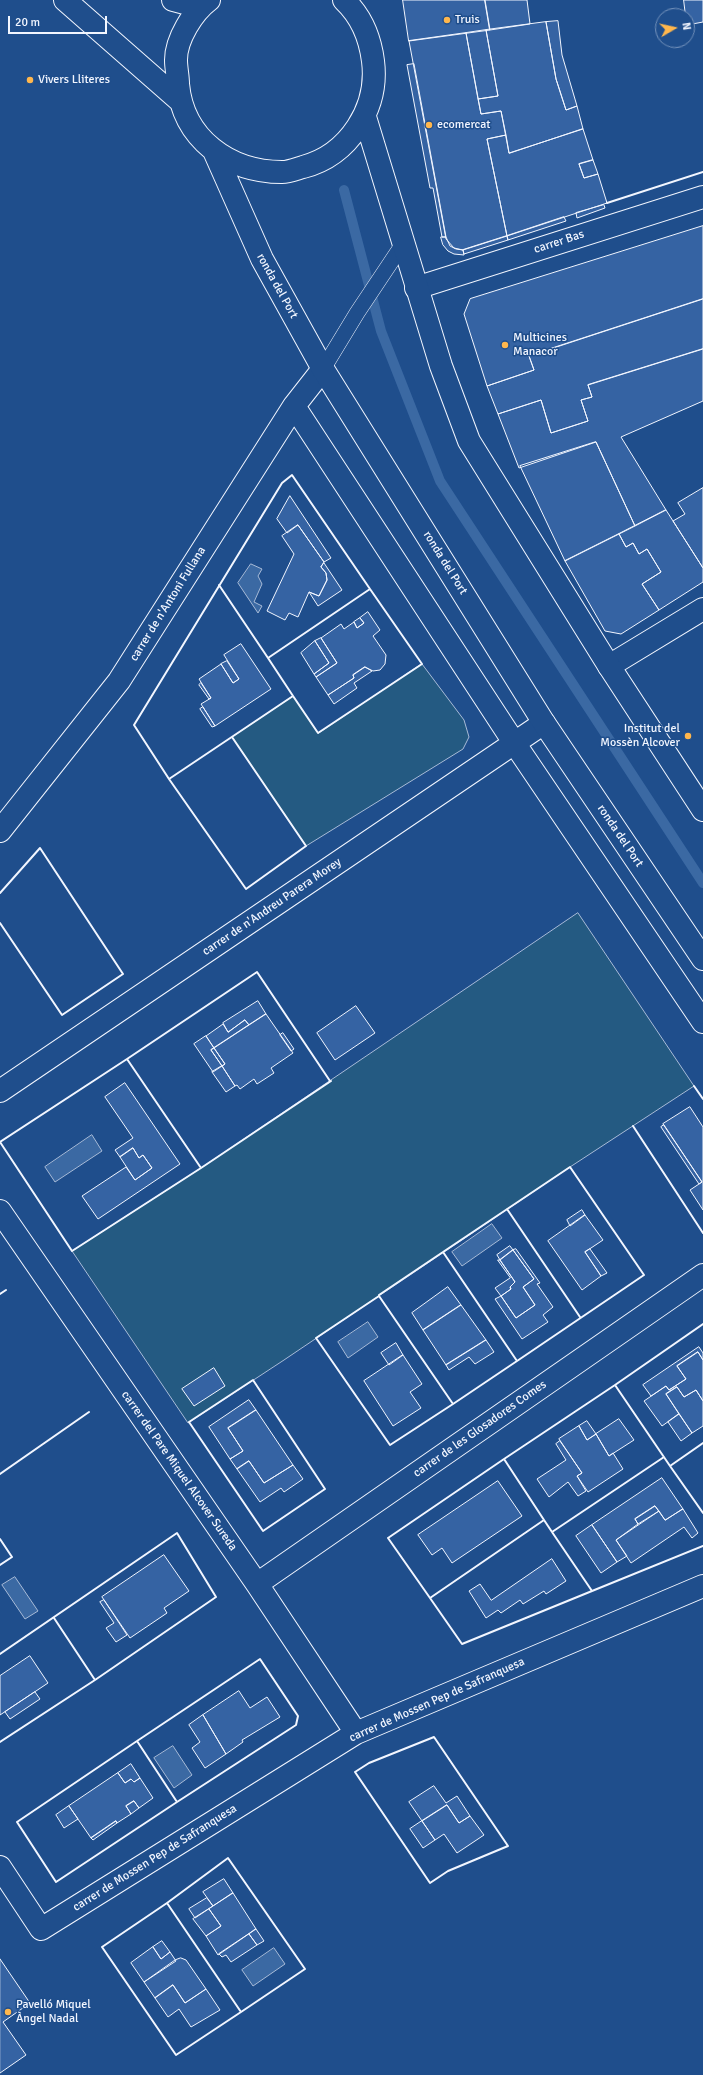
<!DOCTYPE html>
<meta charset="utf-8">
<style>
body{margin:0}
#map{position:relative;width:703px;height:2075px;overflow:hidden;background:#1f4e8c;font-family:Signika,sans-serif}
canvas{display:block}
.north{position:absolute;left:655px;top:8px;width:40px;height:40px;box-sizing:border-box;background:#1f4e8c;border:1px solid #7391ba;border-radius:50%;rotate:81deg;font-size:11px;font-weight:700;line-height:16px;text-align:center;color:#f2f6ff}
.north::after{content:'';display:block;margin:auto;width:14px;height:18px;background:#ffb74d;clip-path:polygon(50% 0,100% 100%,50% 72%,0 100%)}
.scale{position:absolute;left:8px;top:16px;width:99px;height:18px;box-sizing:border-box;border:2px solid #f2f6ff;border-top:0;padding-left:5px;font-size:12px;line-height:14px;white-space:nowrap;color:#f2f6ff;-webkit-text-stroke:3px #1f4e8c;paint-order:stroke}
</style>
<div id="map">
<canvas width="703" height="2075"></canvas>
<div class="north">N</div>
<div class="scale">20 m</div>
</div>
<script>
const g = document.querySelector('canvas').getContext('2d');
g.lineJoin = 'round';
function fillPath(path, color) { g.fillStyle = color; g.fill(path, 'evenodd'); }
function strokePath(path, color, width, dash) { g.strokeStyle = color; g.lineWidth = width; g.lineCap = dash ? 'butt' : 'round'; g.setLineDash(dash || []); g.stroke(path); }
function write(font, color, halo, rows, align = 'center') {
  g.font = font + ' Signika,sans-serif'; g.lineWidth = 3; g.setLineDash([]); g.textBaseline = 'middle'; g.strokeStyle = halo; g.fillStyle = color; for (const [text, x, y, turn = 0] of rows) {
    g.save(); g.translate(x, y); g.rotate((+turn || 0) * Math.PI / 180); g.textAlign = isNaN(turn) ? turn : align; if (halo) g.strokeText(text, 0, 0); g.fillText(text, 0, 0); g.restore();
  }
}
const green = new Path2D(`
 M422 664 464 720 469 737 463 749 306 846 232 737 293 696 318 733Z
 M578 913 694 1086 570 1167 284 1360 188 1423 72 1251 201 1168Z`);
fillPath(green, '#245a82');
strokePath(green, '#a8bbd7', 1);
const water = new Path2D(`
 M251 564 262 569 258 576 262 584 254 602 262 606 258 613 238 583Z
 M92 1135 102 1151 55 1182 45 1167Z
 M492 1224 502 1238 462 1266 452 1252Z
 M368 1322 378 1337 348 1358 338 1342Z
 M15 1577 38 1611 25 1619 2 1585Z
 M173 1746 192 1775 174 1788 154 1758Z
 M274 1948 285 1964 253 1986 242 1970Z`);
fillPath(water, '#3b69a3');
strokePath(water, '#a8bbd7', 1);
strokePath(new Path2D(`
 M344 190 381 331 440 481 703 883`), '#3b69a3', 10);
const building = new Path2D(`
 M403 0H485L490 30 409 41Z
 M485 0H527L530 24 490 30Z
 M684 0H703V22L687 25Z
 M558 21 562 55 577 106 566 110 556 79 546 22Z
 M546 22 556 79 566 110 577 106 583 129 509 153 501 111 481 114 478 99 498 96 486 30Z
 M486 30 498 96 478 99 466 33Z
 M466 33 481 114 501 111 506 135 487 139 507 236 463 250 454 248 446 239 409 41Z
 M414 64 446 237H442L433 188H430L407 65Z
 M583 129 593 160 579 164 584 178 598 174 607 203 507 236 487 139 506 135 509 153Z
 M593 160 598 174 584 178 579 164Z
 M604 205 605 208 577 218 576 213Z
 M564 217 566 221 508 240 507 236Z
 M703 226V299L529 356 534 370 487 386 464 314 470 299Z
 M507 236 508 240 464 254 463 250Z
 M441 237H446L450 246 456 249 463 250 464 255 454 254 448 251 443 245Z
 M703 299V349L588 385 592 397 581 400 588 421 551 433 541 400 498 414 487 386 534 370 529 356Z
 M703 349V401L621 437 666 510 635 526 596 442 519 468 498 414 541 400 551 433 588 421 581 400 592 397 588 385Z
 M596 442 635 526 565 561 520 466Z
 M703 488V568L673 521 685 514 678 503Z
 M290 496 331 558 324 562 298 525 287 533 277 519Z
 M666 510 703 568V582L659 610 642 584 661 572 647 549 639 554 633 543 626 547 619 534Z
 M298 525 324 562 321 567 326 573 327 580 319 596 309 592 298 617 289 613 285 620 267 611 294 554 282 536Z
 M619 534 626 547 633 543 639 554 647 549 661 572 642 584 659 610 621 634 605 631 565 561Z
 M324 563 342 590 318 606 309 592 319 596 327 580 326 573 321 567Z
 M368 612 380 630 373 636 386 655 385 664 380 670 373 671 365 667 353 675 354 678 328 695 316 677 337 663 321 638 341 624 344 629 354 622 357 628 364 623 360 618Z
 M360 618 364 623 357 628 354 622Z
 M321 638 337 663 316 677 314 674 329 663 315 641Z
 M315 641 329 663 314 674 301 653Z
 M241 644 271 689 215 726 201 704 211 698 199 679 221 664 233 683 239 679 224 655Z
 M227 661 239 679 233 683 221 664Z
 M365 667 372 671 354 683 357 688 334 704 328 695 354 678 353 675Z
 M201 683 211 698 209 699 199 685Z
 M203 707 215 726 212 727 200 709Z
 M258 1001 266 1014 249 1025 245 1020 228 1032 223 1023Z
 M356 1006 375 1033 335 1060 317 1033Z
 M266 1014 293 1053 271 1068 274 1073 257 1084 254 1079 240 1089 237 1085 235 1086 222 1066 225 1064 214 1048Z
 M245 1020 249 1025 214 1048 206 1036 223 1024 228 1032Z
 M283 1033 294 1049 291 1051 280 1035Z
 M206 1036 214 1048 211 1050 222 1066 213 1072 194 1044Z
 M214 1048 225 1064 222 1066 211 1050Z
 M222 1066 235 1086 226 1092 212 1072Z
 M125 1083 180 1164 98 1219 82 1196 126 1167 135 1180 152 1168 143 1155 139 1158 133 1148 120 1157 115 1150 133 1138 105 1097Z
 M690 1107 703 1127V1210L690 1190 702 1182 663 1124Z
 M664 1125 702 1182 699 1184 661 1127Z
 M133 1148 139 1158 143 1155 152 1168 135 1180 120 1157Z
 M582 1210 585 1215 570 1226 567 1220Z
 M585 1215 603 1240 585 1252 601 1276 582 1290 548 1241Z
 M510 1246 513 1250 500 1260 497 1255Z
 M516 1249 540 1283 537 1284 553 1307 543 1315 548 1322 522 1339 495 1299 501 1296 516 1318 535 1305 523 1287 534 1279 513 1250Z
 M590 1249 607 1273 601 1276 585 1252Z
 M513 1250 534 1279 523 1287 535 1305 516 1318 501 1296 511 1289 510 1287 515 1282 500 1260Z
 M498 1260H500L515 1282 510 1287 511 1289 501 1296 495 1288 510 1278Z
 M448 1287 461 1305 423 1330 412 1313Z
 M461 1305 486 1340 446 1365 423 1330Z
 M486 1340 494 1352 475 1364 469 1357 449 1370 446 1365Z
 M396 1343 403 1355 389 1365 381 1353Z
 M699 1347 703 1353V1360L698 1352 677 1366 686 1379 669 1390 666 1386 651 1396 643 1385Z
 M698 1352 703 1360V1401L696 1390 684 1397 677 1387 666 1394 679 1414 662 1426 644 1401 666 1386 669 1390 686 1379 677 1366Z
 M403 1355 422 1384 410 1392 421 1408 393 1426 364 1381Z
 M214 1368 225 1386 194 1406 182 1389Z
 M677 1387 684 1397 696 1390 703 1401V1426L692 1433 666 1394Z
 M249 1400 256 1410 228 1428 243 1451 230 1459 209 1427Z
 M256 1410 293 1465 264 1483 249 1461 237 1469 230 1459 243 1451 228 1428Z
 M679 1414 692 1433 681 1441 668 1422Z
 M619 1419 634 1440 609 1456 596 1434Z
 M587 1421 596 1434 587 1440 579 1426Z
 M579 1426 587 1440 596 1434 609 1456 613 1453 623 1469 588 1492 577 1476 582 1473 559 1439Z
 M560 1441 582 1473 577 1476 586 1491 578 1496 568 1482 549 1497 537 1479 566 1460 556 1444Z
 M249 1461 264 1483 293 1465 303 1479 284 1492 281 1488 260 1502 237 1469Z
 M662 1478 683 1509 665 1520 655 1506 635 1519 638 1524 616 1540 627 1556 617 1562 592 1525Z
 M498 1481 522 1516 452 1563 442 1548 432 1555 418 1535Z
 M655 1506 659 1511 638 1524 635 1519Z
 M683 1509 698 1533 692 1538 684 1527 631 1563 616 1540 659 1511 665 1520Z
 M592 1525 617 1562 601 1573 576 1536Z
 M164 1555 189 1591 164 1608 167 1613 130 1638 102 1597Z
 M552 1559 566 1581 546 1594 544 1591 523 1604 520 1600 501 1613 498 1610 486 1618 469 1591 480 1584 491 1600Z
 M104 1600 127 1635 116 1642 106 1628 114 1623 100 1602Z
 M30 1656 48 1683 0 1715V1676Z
 M239 1691 250 1708 267 1697 280 1717 242 1740 243 1742 226 1754 203 1715Z
 M35 1692 40 1699 10 1719 5 1712Z
 M203 1715 226 1754 205 1768 192 1748 200 1742 189 1725Z
 M131 1764 140 1778 134 1782 131 1779 125 1783 118 1773Z
 M118 1773 125 1783 131 1779 134 1782 140 1778 153 1798 139 1808 134 1801 126 1806 131 1814 117 1823 116 1821 91 1838 69 1806Z
 M434 1786 446 1803 457 1796 470 1816 459 1823 447 1805 422 1821 409 1802Z
 M134 1801 139 1808 131 1814 126 1806Z
 M447 1805 459 1823 470 1816 484 1835 457 1853 444 1834 435 1840 422 1821Z
 M69 1806 78 1819 64 1828 56 1815Z
 M116 1821 117 1823 93 1840 91 1838Z
 M422 1821 435 1840 423 1848 410 1829Z
 M224 1879 233 1893 213 1906 203 1892Z
 M233 1893 256 1929 218 1955 206 1936 221 1926 209 1909Z
 M207 1898 213 1906 195 1918 189 1909Z
 M209 1909 221 1926 206 1936 193 1919Z
 M256 1929 264 1941 257 1945 249 1934Z
 M249 1934 257 1945 231 1962 226 1955 222 1957 219 1954Z
 M162 1941 170 1952 161 1959 153 1947Z
 M153 1947 161 1959 170 1952 176 1961 144 1982 131 1963Z
 M181 1958 186 1960 206 1989 185 2003 173 1985 155 1998 144 1982 175 1960Z
 M0 1959 30 2003 3 2022 26 2055 0 2073Z
 M173 1985 185 2003 206 1989 220 2010 191 2027 179 2009 168 2017 155 1998Z`);
fillPath(building, '#3563a3');
strokePath(building, '#f2f6ff', 1);
const lane = new Path2D(`
 M323 369 357 313 403 244`);
const street = new Path2D(`
 M416 288 703 197
 M294 406 515 744 703 1022
 M609 666 703 609
 M0 831 119 681 294 406 323 369
 M0 1091 544 723
 M0 1211 257 1584 356 1733
 M257 1584 703 1275
 M0 1867 41 1929 356 1733 703 1586`);
const secondary = new Path2D(`
 M65 0 179 100
 M173 0 199 7
 M209 0C193 12 176 39 176 60 176 68 178 76 178 84 183 139 229 172 282 172 289 172 296 169 303 167 349 155 379 108 373 61 370 37 362 17 344 0
 M365 117 441 366 469 441 609 666 703 810
 M214 151 262 259 323 369 544 723 703 959`);
strokePath(lane, '#f2f6ff', 16);
strokePath(street, '#f2f6ff', 24);
strokePath(secondary, '#f2f6ff', 24);
strokePath(lane, '#1f4e8c', 15);
strokePath(street, '#1f4e8c', 22);
strokePath(secondary, '#1f4e8c', 22);
strokePath(new Path2D(`
 M607 203 703 172
 M219 585 268 658 370 589 292 475 282 483 134 725 169 779 293 696 268 658
 M293 696 318 733 422 664 370 589
 M169 779 246 889 306 846 232 737
 M0 893 40 848 123 974 62 1015 0 923
 M127 1059 0 1142 72 1251 201 1168
 M330 1081 257 972 127 1059 201 1168 331 1081
 M694 1086 703 1099
 M633 1126 703 1233
 M507 1209 580 1317
 M443 1252 570 1167 644 1275 517 1361
 M0 1294 6 1290
 M379 1295 443 1252 517 1361 453 1404 379 1296 316 1338 390 1445 453 1404
 M703 1324 615 1385 670 1466 703 1443
 M253 1380 325 1489 263 1531 189 1422Z
 M664 1457 552 1532 592 1591 703 1546
 M504 1459 615 1385
 M670 1466 703 1513
 M0 1474 89 1412
 M552 1532 544 1520 430 1598 462 1644 592 1591
 M0 1539 12 1557 0 1565
 M430 1598 388 1538 504 1459 544 1520
 M0 1654 177 1533 216 1597 95 1680
 M434 1737 508 1846 448 1871 430 1883 355 1772 369 1763Z
 M137 1741 177 1802 56 1882 17 1822Z
 M137 1741 260 1659 298 1716 296 1725 177 1802
 M0 1742 95 1680 54 1618
 M167 1903 228 1858 305 1969 241 2012 167 1903 102 1947 176 2055 241 2012`), '#f2f6ff', 2);
for (const [x, y, r, color] of [
 [447,20,4,"#ffb74d"],
 [30,80,4,"#ffb74d"],
 [429,125,4,"#ffb74d"],
 [505,345,4,"#ffb74d"],
 [688,736,4,"#ffb74d"],
 [8,2012,4,"#ffb74d"]
]) { const dot = new Path2D(); dot.arc(x, y, r, 0, 2 * Math.PI); g.fillStyle = color; g.fill(dot); strokePath(dot, '#1f4e8c', 1.5); }
write('12px', '#f2f6ff', '#1f4e8c', [
 ["Truis",455,20],
 ["Vivers Lliteres",38,80],
 ["ecomercat",437,125],
 ["Multicines",513,338],
 ["Manacor",513,352],
 ["Institut del",680,729,"right"],
 ["Mossèn Alcover",680,743,"right"],
 ["Pavelló Miquel",16,2005],
 ["Àngel Nadal",16,2019]
], 'left');
write('12px', '#f2f6ff', '#1f4e8c', [
 ["carrer Bas",559,242,-18],
 ["ronda del Port",277,286,61],
 ["ronda del Port",445,563,58],
 ["carrer de n'Antoni Fullana",168,604,-58],
 ["ronda del Port",620,836,56],
 ["carrer de n'Andreu Parera Morey",272,907,-34],
 ["carrer de les Glosadores Comes",480,1429,-35],
 ["carrer del Pare Miquel Alcover Sureda",179,1471,55],
 ["carrer de Mossen Pep de Safranquesa",437,1700,-24],
 ["carrer de Mossen Pep de Safranquesa",155,1858,-32]
]);
</script>
